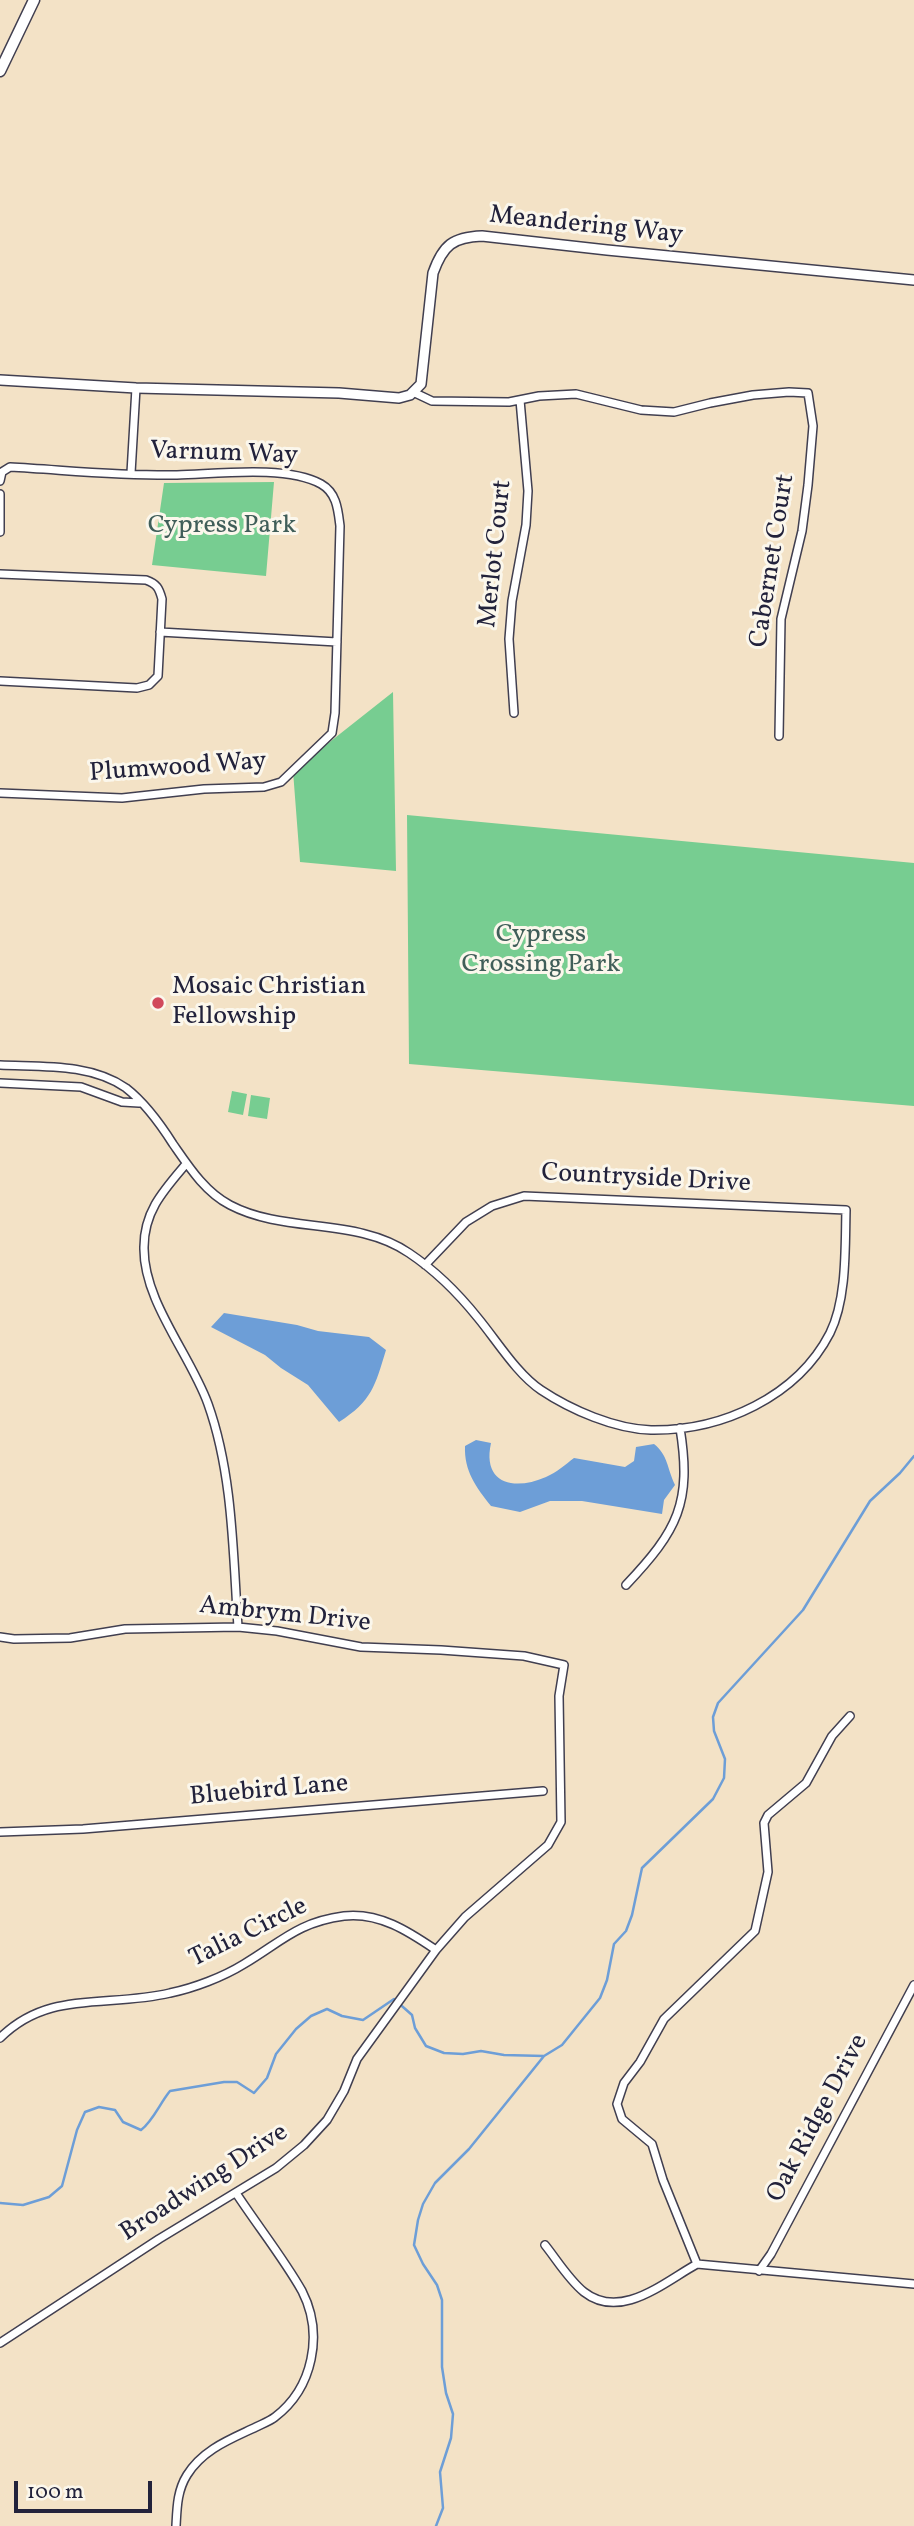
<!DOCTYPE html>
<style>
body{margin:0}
#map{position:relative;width:914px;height:2526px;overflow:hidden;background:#f3e2c6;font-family:Vollkorn,serif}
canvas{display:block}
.scale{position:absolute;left:14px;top:2481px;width:138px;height:32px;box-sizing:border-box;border:4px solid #22223b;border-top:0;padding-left:9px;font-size:21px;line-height:24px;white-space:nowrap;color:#22223b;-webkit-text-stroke:5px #fbf7ec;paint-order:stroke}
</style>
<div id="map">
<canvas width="914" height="2526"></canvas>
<div class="scale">100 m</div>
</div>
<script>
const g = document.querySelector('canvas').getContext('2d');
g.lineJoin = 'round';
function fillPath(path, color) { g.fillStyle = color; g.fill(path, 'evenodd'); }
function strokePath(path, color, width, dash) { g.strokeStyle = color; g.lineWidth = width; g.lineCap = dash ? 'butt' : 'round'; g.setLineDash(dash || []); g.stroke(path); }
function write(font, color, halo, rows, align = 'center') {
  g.font = font + ' Vollkorn,serif'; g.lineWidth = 6; g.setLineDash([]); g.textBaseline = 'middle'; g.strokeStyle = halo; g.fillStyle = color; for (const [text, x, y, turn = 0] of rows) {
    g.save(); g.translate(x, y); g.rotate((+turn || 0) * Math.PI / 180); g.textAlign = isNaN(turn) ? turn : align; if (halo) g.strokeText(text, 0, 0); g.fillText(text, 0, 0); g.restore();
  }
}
fillPath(new Path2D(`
 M274 482 266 576 152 565 164 483Z
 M393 692 396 871 300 862 293 771Z
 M407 815 914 863V1106L409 1064Z
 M232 1091 247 1094 243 1115 228 1112Z
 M251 1095 270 1098 267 1119 248 1116Z`), '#77cd91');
fillPath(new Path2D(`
 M224 1313 297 1325 318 1331 369 1337 386 1350C375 1386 372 1401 339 1422L308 1385 281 1368 265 1355 211 1327Z
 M476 1440 491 1443C482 1484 514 1491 546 1477 557 1472 565 1465 574 1458L625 1467 634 1461 636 1447 654 1444C668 1455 667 1468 675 1485L664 1500 662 1514 582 1501H550L520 1512 491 1506C476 1487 464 1471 465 1446Z`), '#6d9ed7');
strokePath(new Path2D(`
 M0 2203 23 2205 49 2197 62 2186 77 2130 85 2112 99 2107 115 2110 123 2122 141 2130C153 2121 160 2103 170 2091L224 2082H237L254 2093 267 2078 276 2054 296 2029 311 2016 327 2009 342 2016 363 2020 394 1999 412 2015 415 2028 426 2046 444 2053 463 2054 481 2051 504 2055 544 2056 562 2045 600 1998 607 1980 614 1944 626 1931 632 1915 642 1868 713 1799 724 1778 725 1759 714 1731 713 1717 718 1703 803 1610 870 1501 900 1473 914 1456
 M436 2526 443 2508 440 2472 451 2438 453 2414 446 2393 442 2367V2300L437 2285 423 2264 414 2245 418 2220 423 2204 435 2183 469 2149 544 2056`), '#6d9ed7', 2.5);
const minor = new Path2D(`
 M413 392 432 401 509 402 539 396 576 394 641 410 674 412 710 403 753 395 789 392 808 393 813 426 808 485 802 531 781 619 779 736
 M131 473 136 388
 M0 481 2 472 10 467C65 470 122 476 177 475 217 474 286 465 321 484 337 493 338 510 340 526L335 713 332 733 281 782 264 787 204 789 122 798 0 793
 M0 494V532
 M0 574 146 580C157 584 159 588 162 599L158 676 149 685 137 688 0 681
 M160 632 337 642
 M514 713 509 639 512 601 526 525 528 491 520 400
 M0 1065C41 1067 90 1063 126 1088 144 1102 161 1125 173 1144 189 1167 205 1192 230 1205 285 1234 357 1217 409 1253 436 1271 458 1293 478 1318 497 1341 517 1374 541 1390 571 1410 615 1429 651 1430 722 1431 797 1397 830 1333 847 1299 845 1247 846 1210L524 1196 492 1206 466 1222 425 1265
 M0 1083 81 1087 122 1102 139 1103
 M186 1164C164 1190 144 1211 144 1247 143 1301 190 1354 208 1404 233 1474 233 1554 238 1627
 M626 1585C678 1530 692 1503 680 1428
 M0 1637 14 1639 70 1638 125 1629 238 1627 277 1631 361 1647 441 1650 524 1656 564 1665 559 1696 561 1822 548 1845 465 1917 436 1950 357 2059 344 2091 327 2120 304 2145 276 2168 159 2239 0 2343
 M850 1716 832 1736 806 1783 768 1815 764 1823 768 1872 755 1931 664 2019 640 2062 624 2083 617 2104 622 2119 652 2144 663 2180 697 2264 914 2284
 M0 1832 83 1829 543 1791
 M0 2038C49 1989 108 2008 170 1993 194 1988 223 1977 244 1964 281 1942 298 1922 344 1916 379 1912 408 1931 436 1950
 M545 2245C557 2260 569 2280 584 2292 621 2321 664 2282 697 2264
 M759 2271 771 2254 914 1985
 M176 2526C177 2508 177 2491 187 2475 203 2449 231 2439 256 2427 262 2424 270 2421 275 2417 313 2388 324 2334 302 2291 284 2259 257 2225 236 2193`);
const tertiary = new Path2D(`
 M0 380 136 388 339 393 399 398 410 395 421 384 433 273C443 245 453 237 482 236L607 250 914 280`);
const secondary = new Path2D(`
 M0 71 34 0`);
strokePath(minor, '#413f50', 10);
strokePath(tertiary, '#413f50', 12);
strokePath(secondary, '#413f50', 13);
strokePath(minor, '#fff', 7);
strokePath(tertiary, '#fff', 9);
strokePath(secondary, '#fff', 10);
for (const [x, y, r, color] of [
 [158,1003,7,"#d1495b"]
]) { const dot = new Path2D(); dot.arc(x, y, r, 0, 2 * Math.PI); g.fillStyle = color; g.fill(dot); strokePath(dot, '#fbf7ec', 2.5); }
write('26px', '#22223b', '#fbf7ec', [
 ["Meandering Way",586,227,6],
 ["Varnum Way",224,455,2],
 ["Merlot Court",497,554,-84],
 ["Cabernet Court",774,561,-81],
 ["Plumwood Way",178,769,-4],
 ["Countryside Drive",646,1180,3],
 ["Ambrym Drive",285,1616,6],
 ["Bluebird Lane",269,1792,-5],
 ["Talia Circle",249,1934,-26],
 ["Oak Ridge Drive",819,2119,-62],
 ["Broadwing Drive",205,2184,-33]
]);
write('26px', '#405e59', '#fbf7ec', [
 ["Cypress Park",222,527],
 ["Cypress",541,936],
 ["Crossing Park",541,966]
]);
write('26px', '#22223b', '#fbf7ec', [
 ["Mosaic Christian",172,988],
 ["Fellowship",172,1018]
], 'left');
</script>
